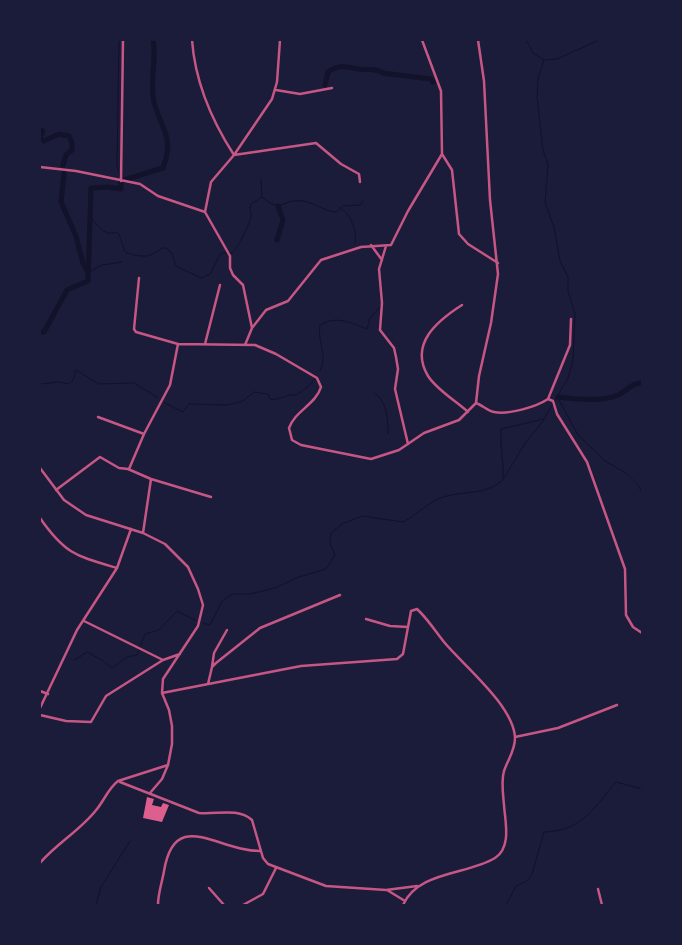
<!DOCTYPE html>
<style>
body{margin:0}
#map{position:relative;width:682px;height:945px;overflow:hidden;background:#1b1b3a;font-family:"Sofia Sans Condensed",sans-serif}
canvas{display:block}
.frame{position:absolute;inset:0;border:41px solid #1b1b3a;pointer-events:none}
</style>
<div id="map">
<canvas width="682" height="945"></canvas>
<div class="frame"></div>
</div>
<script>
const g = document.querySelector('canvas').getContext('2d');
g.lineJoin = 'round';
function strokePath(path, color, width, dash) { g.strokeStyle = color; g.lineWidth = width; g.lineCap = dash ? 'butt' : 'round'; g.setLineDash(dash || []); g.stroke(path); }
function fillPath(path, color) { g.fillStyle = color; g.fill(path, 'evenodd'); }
strokePath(new Path2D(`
 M119 40 117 166 120 176
 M544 60 557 59 599 40
 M262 197C282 215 282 198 302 201 314 202 324 211 336 212L343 206 360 205 363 201
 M340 208C350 212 358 233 355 243
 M91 218C99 225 104 237 116 232L119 234 125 252C141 258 150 258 162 248H167L172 254 176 266 201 278 210 274 221 253H232C237 250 251 221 251 216 251 210 249 209 251 204L262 197 261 179
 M89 272 102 265 122 262
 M320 371C328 355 317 341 320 325 336 315 352 323 367 329L370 318 380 307
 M40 384 59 382 69 384 73 380 76 370 99 384 134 383 158 398
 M374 393C387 400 388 420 388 434
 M558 398 578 435 605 461 626 473 639 486 642 494
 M165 403 183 412 189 404 228 405 243 401 254 392 268 394 270 399C281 401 287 393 296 395L309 386 315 378
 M504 478 526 442 544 420
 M203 623 210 625 222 601 232 594H250L275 588 299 577 326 569 335 555 330 543 331 533 342 524 362 516 403 522C415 516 424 506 436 500 458 489 481 498 503 480 504 462 500 447 501 429L544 419 568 378 573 360 575 313 568 292V277L560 261 554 227 545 203 548 164 543 150 537 96 538 79 544 60 533 53 526 40
 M75 660 87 652 102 660 112 668 127 657 137 655 145 634 159 630 177 611 195 620
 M96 905 101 887 130 841
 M506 905 516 886 527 881 532 874 544 832C582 831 594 808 616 782L642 789`), '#12122b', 1);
strokePath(new Path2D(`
 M325 85 328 72C339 64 347 67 359 69 369 71 374 67 383 73L431 79 433 82
 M40 130 43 131 40 137
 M40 138 44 141 59 134 69 136 72 143V150L66 155 63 165
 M64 173 61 202 76 236 83 263 88 272
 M277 240 283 220 278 206
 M40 332H44L67 290 88 281 91 188 107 187 121 189V181L163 168C175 136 161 130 154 102 149 82 157 60 153 40
 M558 397C573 399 603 402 618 395 626 392 632 382 642 383`), '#12122b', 5);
fillPath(new Path2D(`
 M147 797 154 799 152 805 161 807 163 803 169 805 162 822 143 818Z`), '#dd5f8e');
strokePath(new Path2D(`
 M192 40C195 81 212 121 234 155L272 99 277 82 280 40
 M276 90 300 94 332 88
 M442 154 452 170 459 234 468 244 498 263
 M40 167 76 171 140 184 158 196 205 212 230 256V268L233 275 243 285 252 328
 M121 181 123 40
 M205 212 211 182 234 155 316 143 341 164 359 174 360 182
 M371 245 382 260
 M386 246 379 269 382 303 380 330 394 348 396 357 398 369 395 389 408 444
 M139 278 134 329 136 332 178 344 255 345 276 354 317 378 321 387C316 404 295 411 289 428L292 440 301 445 371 459 399 450 424 433 459 420 476 403 479 376 491 323 498 274 490 200 484 81 478 40
 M462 305C437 321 409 344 428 376 437 390 456 401 468 412
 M205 344 220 285
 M245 345 252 328 266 310 288 301 321 260 361 247 391 245 408 211 442 154 441 91 422 40
 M548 399 570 345 571 319
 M476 403C482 405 488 411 494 412 508 415 536 407 548 399L553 401 557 414 587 462 625 569 626 615 633 627 642 633
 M98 417 144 434
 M40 468 64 500 86 515 143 533 165 544 188 567 198 589 203 605 198 626 163 679 162 693 169 710 172 726V744L168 765 118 781C108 789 105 799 97 809 81 830 57 843 40 863
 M129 469 144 434 170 385 178 344
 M151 479 211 497
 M56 490 100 457 119 468 128 469 151 479 143 533
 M40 518C65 554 76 556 117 568
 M366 619 390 626 408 627
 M84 621 163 660
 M212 667 214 653 227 630
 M208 684 212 667 216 663 260 628 340 595
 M40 691 48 694
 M162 693 301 666 397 659 403 654 411 611 417 609 420 612C429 621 436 632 444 642 464 666 514 706 515 738 515 751 508 759 504 771 501 781 503 794 504 805 505 821 512 847 495 858 467 875 418 871 403 905
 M40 708 77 630 117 568 131 529
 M40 715 66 721 91 722 106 696 163 660 180 654
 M515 737 558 728 617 705
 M120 782 199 813C216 815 237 807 252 820L263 858 268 864 326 886 386 890 417 886
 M150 793 162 779 168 765
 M209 888 224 905
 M598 889 602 905
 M387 890 405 901
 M158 905C158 893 162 883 164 871 175 806 218 852 261 851
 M243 905 263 894 276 868`), '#c65784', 2.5);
</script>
